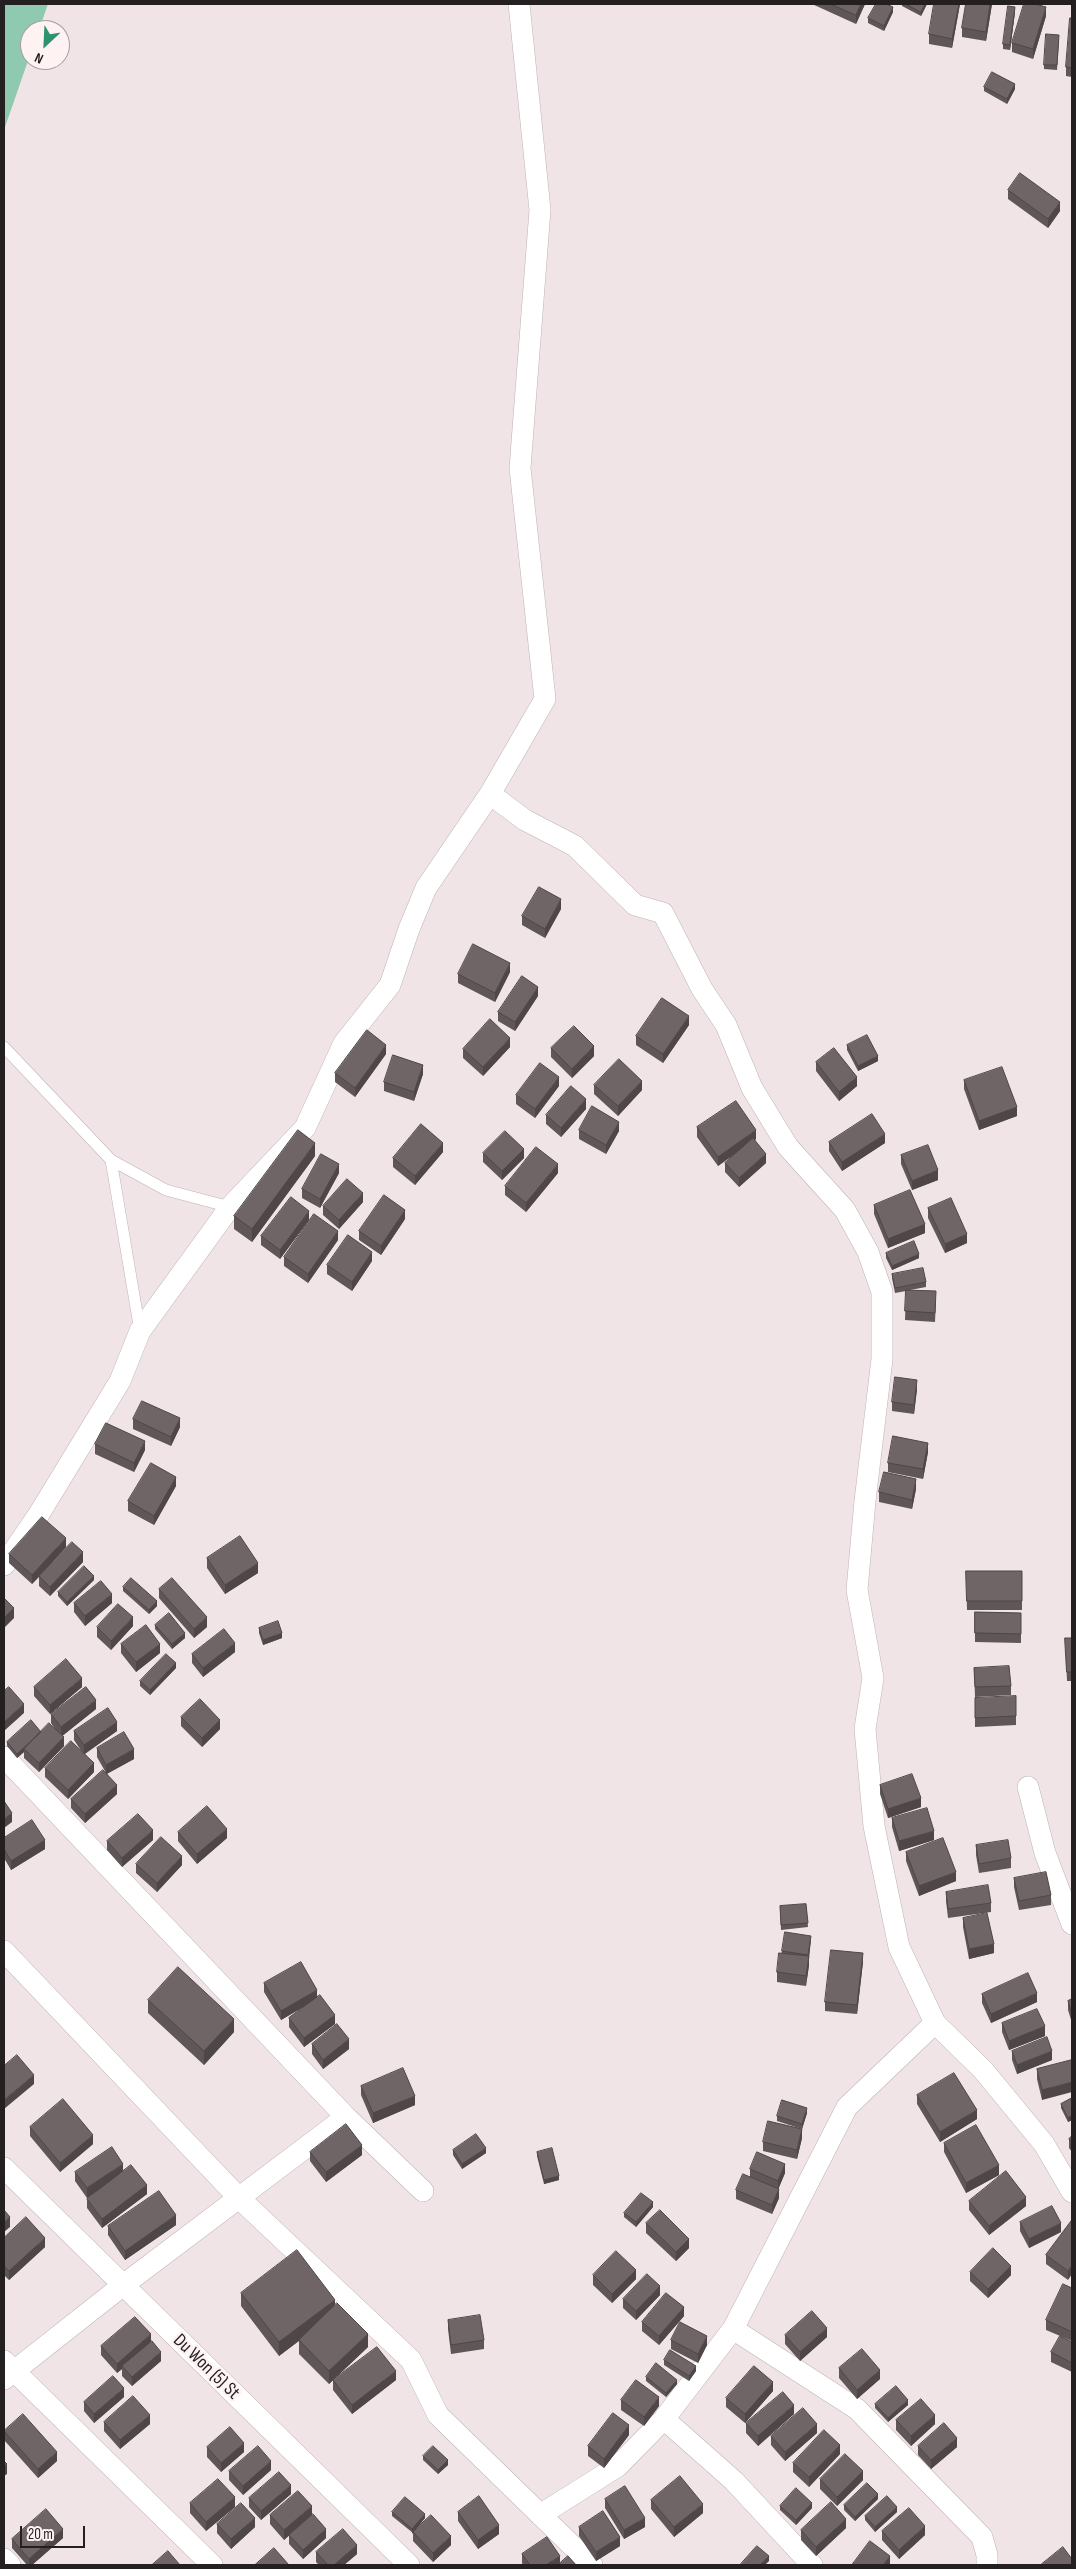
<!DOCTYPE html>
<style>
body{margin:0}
#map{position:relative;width:1076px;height:2569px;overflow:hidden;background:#f0e4e6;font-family:"Sofia Sans Condensed",sans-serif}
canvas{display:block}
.frame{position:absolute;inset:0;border:5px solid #241f20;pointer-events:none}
.north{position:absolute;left:20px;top:20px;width:50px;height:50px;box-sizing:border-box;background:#fef2f3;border:1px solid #a79e9f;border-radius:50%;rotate:205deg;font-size:14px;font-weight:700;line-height:20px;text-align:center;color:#241f20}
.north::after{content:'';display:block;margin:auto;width:18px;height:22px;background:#2c926f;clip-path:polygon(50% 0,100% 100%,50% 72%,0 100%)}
.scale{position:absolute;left:20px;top:2526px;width:65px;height:22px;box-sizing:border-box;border:2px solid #241f20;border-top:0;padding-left:6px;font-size:15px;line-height:18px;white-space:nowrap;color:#241f20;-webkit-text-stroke:4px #fef2f3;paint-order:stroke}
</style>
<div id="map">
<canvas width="1076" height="2569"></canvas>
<div class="frame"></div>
<div class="north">N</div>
<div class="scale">20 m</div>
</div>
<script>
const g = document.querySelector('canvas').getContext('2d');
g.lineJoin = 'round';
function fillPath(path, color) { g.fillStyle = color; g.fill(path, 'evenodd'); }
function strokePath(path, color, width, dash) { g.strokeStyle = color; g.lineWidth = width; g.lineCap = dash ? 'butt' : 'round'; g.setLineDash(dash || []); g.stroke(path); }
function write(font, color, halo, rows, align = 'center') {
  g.font = font + ' "Sofia Sans Condensed",sans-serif'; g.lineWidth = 5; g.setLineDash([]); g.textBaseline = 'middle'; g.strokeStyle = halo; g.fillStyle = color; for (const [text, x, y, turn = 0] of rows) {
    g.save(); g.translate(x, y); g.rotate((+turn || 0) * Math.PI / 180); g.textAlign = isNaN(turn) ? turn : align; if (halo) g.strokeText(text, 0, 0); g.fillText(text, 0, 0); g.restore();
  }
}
fillPath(new Path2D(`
 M4 4H48L39 30H30V55L4 130Z`), '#8fcab0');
const service = new Path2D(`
 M4 1047 111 1160 140 1331
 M111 1160 166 1190 230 1207`);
const minor = new Path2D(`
 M519 4 540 210 520 468 545 699 490 794 525 820 575 846 635 905 663 913 702 989 726 1025 752 1088 788 1147 845 1210 868 1252 882 1292V1359L865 1501 857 1590 873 1678 865 1729 874 1826 899 1947 935 2023 983 2070 1044 2144 1072 2192
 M4 1565 39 1514 120 1381 140 1331 230 1207 305 1128 344 1043 390 985 409 929 426 888 490 794
 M4 1757 346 2117 423 2191
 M1028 1787 1045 1853 1072 1924
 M4 1951 239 2198 411 2360 438 2415 592 2565
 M4 2168 409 2565
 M733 2329 857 2409 982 2537 987 2555V2565
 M4 2361 212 2565
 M4 2379 122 2286 346 2117
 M664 2419 734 2481 812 2565
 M540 2515 618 2466 664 2419 733 2329 847 2107 935 2023
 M4 2559 10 2565`);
strokePath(service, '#beb3b4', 12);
strokePath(minor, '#beb3b4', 22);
strokePath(service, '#fff', 11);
strokePath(minor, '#fff', 21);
fillPath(new Path2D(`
 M812 4H865L856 24Z
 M902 4H927L921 16 902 6Z
 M960 4 952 48 929 44V34Z
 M966 4H992L986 41 962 37V28Z
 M893 12 884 31 868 23V18Z
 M1015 12 1010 50 1003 49V44Z
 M1046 16 1033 59 1012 52V43Z
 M1072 18V77L1066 76V67Z
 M1059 39 1057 70 1044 69V65Z
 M984 87 1015 89 1007 104 984 91Z
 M1008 190 1060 211 1048 228 1008 199Z
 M561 909 545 938 522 925V916Z
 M510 972 495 1002 458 983V974Z
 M538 996 515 1031 498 1021V1012Z
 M689 1025 663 1063 636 1045V1036Z
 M847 1045 878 1061 858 1071 847 1050Z
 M510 1047 483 1076 463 1058V1049Z
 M551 1048 594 1056 572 1078 551 1057Z
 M386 1054 355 1097 335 1082V1073Z
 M816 1062 857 1086 839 1101 816 1071Z
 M423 1074 414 1101 384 1091V1082Z
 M964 1080 1017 1116 979 1130 964 1089Z
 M594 1085 642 1090 618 1116 594 1094Z
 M559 1086 535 1118 516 1104V1095Z
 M586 1109 561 1137 546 1124V1115Z
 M697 1127 756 1139 755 1140 766 1163 739 1187 725 1172V1163L739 1150 718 1166 697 1137Z
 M579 1130 619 1131 606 1154 579 1139Z
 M829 1142 885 1143 842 1171 829 1151Z
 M443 1152 415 1185 393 1167V1158Z
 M483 1153 524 1158 502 1180 483 1162Z
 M901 1155 938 1180 912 1190 901 1164Z
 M315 1156 252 1242 234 1229V1216Z
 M339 1173 320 1208 302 1198V1189Z
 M558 1173 526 1212 505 1195V1186Z
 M363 1202 339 1229 323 1215V1206Z
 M874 1205 925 1233 888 1248 874 1214Z
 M928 1208 967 1243 945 1253 928 1218Z
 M405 1219 381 1255 359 1240V1231Z
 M309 1220 280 1259 261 1245V1236Z
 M338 1240 308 1283 284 1266V1257Z
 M886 1253 919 1258 892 1270 886 1258Z
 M372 1261 352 1291 327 1274V1265Z
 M892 1274 926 1282V1287L910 1290 936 1300 935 1322 905 1320 906 1291 895 1293 892 1278Z
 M917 1389 914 1414 892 1411V1402Z
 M133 1419 180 1427 171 1446 133 1429Z
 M95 1444 145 1450 134 1472 95 1454Z
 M928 1452 923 1479 888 1472V1463Z
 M176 1486 154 1525 128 1511V1501Z
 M916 1489 912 1509 879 1502V1492Z
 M66 1547 52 1562H83L50 1596 39 1586V1577L32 1584 9 1563V1554Z
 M207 1558 258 1573 225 1594 207 1568Z
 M966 1571H1022V1610H967Z
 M94 1580 67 1606 58 1596V1592Z
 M123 1587 157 1606 149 1614 123 1591Z
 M159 1589 207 1627 194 1638 159 1598Z
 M74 1603H112L85 1626 74 1612Z
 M975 1612 1021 1613V1643L975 1642Z
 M155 1625 185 1638 172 1649 155 1629Z
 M133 1626 111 1650 97 1637V1627Z
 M259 1628 282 1638 263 1645 259 1633Z
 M1065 1638H1072V1681H1067Z
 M121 1644 160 1653 136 1672 121 1653Z
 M235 1652 203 1677 192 1663V1654Z
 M176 1668 150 1695 140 1686V1681Z
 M974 1668 1011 1686V1695L975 1697Z
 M34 1687H82L50 1714 34 1696Z
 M975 1698 1016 1716V1725L975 1727Z
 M96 1709 62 1736 64 1746 39 1772 24 1758V1752L17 1758 7 1746V1742L41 1732 55 1729 51 1723V1714Z
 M181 1717 220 1729 202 1747 181 1726Z
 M74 1731H117L85 1754 94 1772 68 1799 45 1777V1768L82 1752 74 1740Z
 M97 1748 134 1759 107 1774 117 1794 85 1823 71 1808V1799L106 1773 97 1757Z
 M880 1785 921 1807 888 1818 880 1794Z
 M892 1818 934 1840 899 1851 892 1827Z
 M178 1832 227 1838 197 1864 178 1841Z
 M4 1838 45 1849 11 1870 4 1858Z
 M153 1840 122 1867 107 1850V1841Z
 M976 1845 1011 1858V1868L979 1873 976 1855Z
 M906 1852 956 1881 919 1896 906 1861Z
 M136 1864 182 1865 157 1892 136 1873Z
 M1014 1878 1051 1895V1905L1019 1910 1014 1887Z
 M946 1892 991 1903V1912L948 1918 946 1901Z
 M806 1904 808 1927 781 1930 780 1906Z
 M963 1918 994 1953 969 1959 963 1927Z
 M811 1941 809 1957V1965L806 1986 777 1982V1972L782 1951Z
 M863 1962 857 2014 825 2011V2002Z
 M264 1983 317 1997 335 2024 304 2047 289 2027V2018L305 2006 281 2020 264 1992Z
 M982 1994 1037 2002 991 2023 982 2003Z
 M1072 1999V2023L1068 2010V2001Z
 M148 2000 234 2032 204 2065 148 2013Z
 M1002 2023 1045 2036 1009 2050 1002 2032Z
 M312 2044 349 2049 323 2069 312 2054Z
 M1012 2051 1052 2060 1017 2074 1012 2060Z
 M1072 2060 1042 2100 1037 2079V2069Z
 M361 2086 415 2105 373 2123 361 2095Z
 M917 2095 977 2119 940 2142 917 2104Z
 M1072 2098V2120L1068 2122 1061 2108V2104Z
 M807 2113 802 2129V2138L797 2159 763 2151V2142L802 2129 777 2121V2116Z
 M30 2127 93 2144 60 2172 30 2136Z
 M1072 2136V2152L1069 2148V2139Z
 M944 2143 999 2175 966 2193 944 2152Z
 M453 2150 486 2153 462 2169 453 2155Z
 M310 2152 362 2155 326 2182 310 2161Z
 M537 2152 559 2180 544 2184 537 2156Z
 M750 2169 785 2173 778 2189 779 2198 772 2214 736 2199V2190L750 2177Z
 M123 2171 147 2194 102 2228 87 2208V2199L102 2188 87 2198 75 2181V2172Z
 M969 2201 1026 2206 989 2235 969 2210Z
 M653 2207 636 2227 624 2217V2213Z
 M1072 2220 1068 2280 1046 2264V2255Z
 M1020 2222 1061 2232 1029 2248 1020 2231Z
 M646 2223 689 2248 676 2261 646 2233Z
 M176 2225 125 2260 108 2235V2226Z
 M4 2238 45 2247 9 2280 4 2275Z
 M970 2272 1011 2275 988 2298 970 2281Z
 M593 2275 636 2279 612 2303 593 2285Z
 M1072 2288V2341L1046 2330V2320Z
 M241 2293 335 2305 368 2347 329 2384 299 2354V2341L279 2356 241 2306Z
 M660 2295 636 2320 623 2308V2299Z
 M684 2316 659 2345 642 2331V2322Z
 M448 2320 484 2340V2349L451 2354 448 2329Z
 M785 2335 827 2337 800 2361 785 2344Z
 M671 2340 707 2345 698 2363 671 2349Z
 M151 2342 161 2361 132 2386 122 2376V2369L117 2373 101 2355V2346Z
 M1072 2342V2372L1051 2362V2352Z
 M664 2360 696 2371 689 2381 664 2365Z
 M839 2368 880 2379 857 2399 839 2378Z
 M646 2377 677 2384 666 2397 646 2381Z
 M333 2380H396L352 2414 333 2390Z
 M773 2391 745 2423 726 2407V2398Z
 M124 2397 94 2423 84 2411V2402Z
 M621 2400 659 2406 644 2426 621 2410Z
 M875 2404 908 2405 888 2422 875 2408Z
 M794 2414 758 2446 746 2433V2423Z
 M896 2420 935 2424 911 2446 896 2430Z
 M104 2422 150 2424 120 2449 104 2431Z
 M4 2431 57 2461 38 2478 4 2440Z
 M817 2433 785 2461 771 2445V2436Z
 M629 2435 604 2468 588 2456V2446Z
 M918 2446 957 2447 931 2469 918 2455Z
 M207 2447 244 2452 221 2472 207 2457Z
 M840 2454 809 2487 793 2472V2463Z
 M423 2456 448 2465 438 2474 423 2460Z
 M271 2470 243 2495 229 2480V2471Z
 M820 2479 863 2480 837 2506 820 2489Z
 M291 2494 261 2520 249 2507V2498Z
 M605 2499 645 2527 624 2539 605 2508Z
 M878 2499 855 2521 844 2510V2505Z
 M651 2500 703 2513 674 2537 651 2509Z
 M190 2503 235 2507 206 2531 190 2513Z
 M780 2506 812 2508 796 2525 780 2510Z
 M392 2512 425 2518 417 2528 451 2545 433 2562 413 2541V2533L392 2516Z
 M458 2512 499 2534 478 2549 458 2521Z
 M897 2512 875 2532 865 2520V2516Z
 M270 2515H312L326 2538 303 2559 289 2544V2535L284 2540 270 2524Z
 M217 2524 255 2527 231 2549 217 2533Z
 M579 2527 620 2546 596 2561 579 2536Z
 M846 2528 816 2556 801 2540V2530Z
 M882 2531 925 2535 899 2559 882 2540Z
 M63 2538 32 2565H27L12 2548V2539Z
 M316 2552 357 2554 344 2565H319L316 2562Z
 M522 2554 560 2563 576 2565H523L522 2563Z`), '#5f5658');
fillPath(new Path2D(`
 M861 4H865L856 24V15Z
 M925 4H927L921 16V12Z
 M959 4H960L952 48V39Z
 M990 4H992L986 41V32Z
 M893 7V12L884 31V26Z
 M1015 7V12L1010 50V45Z
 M1046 7V16L1033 59V49Z
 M1015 84V89L1007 104V99Z
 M1060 202V211L1048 228V219Z
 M561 899V909L545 938V929Z
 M510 963V972L495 1002V993Z
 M538 987V996L515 1031V1022Z
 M689 1016V1025L663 1063V1054Z
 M510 1038V1047L483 1076V1067Z
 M386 1045V1054L355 1097V1088Z
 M594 1046V1056L572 1078V1069Z
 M878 1056V1061L858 1071V1066Z
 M423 1065V1074L414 1101V1092Z
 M559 1077V1086L535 1118V1109Z
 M857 1077V1086L839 1101V1092Z
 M642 1081V1090L618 1116V1106Z
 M586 1099V1109L561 1137V1128Z
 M1017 1107V1116L979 1130V1121Z
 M619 1122V1131L606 1154V1145Z
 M756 1130V1139L718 1166V1157Z
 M885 1134V1143L842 1171V1162Z
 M315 1143V1156L252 1242V1229Z
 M443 1143V1152L415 1185V1176Z
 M524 1149V1158L502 1180V1171Z
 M766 1154V1163L739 1187V1178Z
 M339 1164V1173L320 1208V1199Z
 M558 1164V1173L526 1212V1203Z
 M938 1170V1180L912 1190V1181Z
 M363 1193V1202L339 1229V1220Z
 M405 1210V1219L381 1255V1246Z
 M309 1211V1220L280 1259V1250Z
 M925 1224V1233L888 1248V1239Z
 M338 1231V1240L308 1283V1274Z
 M967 1234V1243L945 1253V1244Z
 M372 1252V1261L352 1291V1282Z
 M919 1254V1258L892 1270V1266Z
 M917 1380V1389L914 1414V1405Z
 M180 1418V1427L171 1446V1437Z
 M145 1441V1450L134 1472V1463Z
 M928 1443V1452L923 1479V1469Z
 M176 1477V1486L154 1525V1516Z
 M916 1479V1489L912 1509V1500Z
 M66 1538V1547L32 1584V1575Z
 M83 1552V1562L50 1596V1587Z
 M258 1563V1573L225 1594V1585Z
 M94 1576V1580L67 1606V1602Z
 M112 1594V1603L85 1626V1616Z
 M157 1601V1606L149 1614V1610Z
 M14 1608V1618L4 1628V1618Z
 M133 1617V1626L111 1650V1641Z
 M207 1617V1627L194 1638V1629Z
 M185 1633V1638L172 1649V1644Z
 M282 1633V1638L263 1645V1640Z
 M235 1643V1652L203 1677V1668Z
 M160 1644V1653L136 1672V1662Z
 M176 1663V1668L150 1695V1690Z
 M82 1678V1687L50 1714V1705Z
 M96 1700V1709L61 1737V1727Z
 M24 1704V1713L4 1731V1722Z
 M220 1720V1729L202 1747V1738Z
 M117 1722V1731L84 1754V1745Z
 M41 1732 24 1749V1752L17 1758V1754Z
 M64 1737V1746L39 1772V1763Z
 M134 1749V1759L106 1774V1765Z
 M94 1763V1772L68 1799V1790Z
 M117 1785V1794L85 1823V1814Z
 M921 1798V1807L888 1818V1809Z
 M12 1813V1822L4 1828V1819Z
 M227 1829V1838L197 1864V1854Z
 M153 1830V1840L122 1867V1858Z
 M934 1831V1840L899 1851V1841Z
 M45 1840V1849L11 1870V1861Z
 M182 1856V1865L157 1892V1883Z
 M956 1872V1881L919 1896V1886Z
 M811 1936 809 1957V1965L806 1986 808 1955Z
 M994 1944V1953L969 1959V1949Z
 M863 1953V1962L857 2014V2005Z
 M317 1990V1999L281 2020V2011Z
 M1037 1993V2002L991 2023V2014Z
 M335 2015V2024L304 2047V2038Z
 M234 2019V2032L204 2065V2051Z
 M1045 2026V2036L1009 2050V2041Z
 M349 2039V2049L323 2069V2060Z
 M1052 2051V2060L1017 2074V2065Z
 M34 2075V2084L4 2109V2100Z
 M1072 2082V2092L1042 2100V2090Z
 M415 2096V2105L373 2123V2113Z
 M807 2108V2113L802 2129V2124Z
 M977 2110V2119L940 2142V2132Z
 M1072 2115V2120L1068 2122V2118Z
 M802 2129V2138L797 2159V2150Z
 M93 2135V2144L60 2172V2163Z
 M362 2145V2155L326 2182V2172Z
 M486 2148V2153L462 2169V2164Z
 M123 2164V2173L87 2198V2188Z
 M785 2164V2173L778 2190V2181Z
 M999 2165V2175L966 2193V2183Z
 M559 2176V2180L544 2184V2180Z
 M147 2185V2194L102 2228V2219Z
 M779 2189V2198L772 2214V2205Z
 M1026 2197V2206L989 2235V2226Z
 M653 2202V2207L636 2227V2222Z
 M176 2215V2225L125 2260V2251Z
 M10 2217V2227L4 2232V2223Z
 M1061 2223V2232L1029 2248V2239Z
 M45 2238V2247L9 2280V2271Z
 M689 2239V2248L676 2261V2252Z
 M1072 2265V2274L1068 2280V2271Z
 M1011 2266V2275L988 2298V2289Z
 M636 2270V2279L612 2303V2294Z
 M660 2286V2295L636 2320V2311Z
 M335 2300V2313L279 2356V2342Z
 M684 2307V2316L659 2345V2336Z
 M827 2328V2337L800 2361V2352Z
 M151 2334V2344L122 2366V2369L117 2373V2364Z
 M368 2334V2347L329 2384V2371Z
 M707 2336V2345L698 2363V2354Z
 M161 2352V2361L132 2386V2377Z
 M696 2366V2371L689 2381V2376Z
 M880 2370V2379L857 2399V2390Z
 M396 2371V2380L352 2414V2405Z
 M677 2380V2384L666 2397V2393Z
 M773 2382V2391L745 2423V2414Z
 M124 2388V2397L94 2423V2414Z
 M659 2397V2406L644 2426V2417Z
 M908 2400V2405L888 2422V2418Z
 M794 2405V2414L758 2446V2436Z
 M150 2415V2424L120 2449V2440Z
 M935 2415V2424L911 2446V2436Z
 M817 2424V2433L785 2461V2452Z
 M629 2425V2435L604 2468V2459Z
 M957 2438V2447L931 2469V2460Z
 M244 2443V2452L221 2472V2463Z
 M840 2445V2454L809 2487V2477Z
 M57 2452V2461L38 2478V2469Z
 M448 2460V2465L438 2474V2470Z
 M271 2461V2470L243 2495V2486Z
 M7 2464V2474L4 2476V2467Z
 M863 2471V2480L837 2506V2497Z
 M291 2485V2494L261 2520V2511Z
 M878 2494V2499L855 2521V2517Z
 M235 2497V2507L206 2531V2522Z
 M812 2503V2508L796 2525V2520Z
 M703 2504V2513L674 2537V2527Z
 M312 2506V2516L284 2540V2530Z
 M897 2507V2512L875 2532V2527Z
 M425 2514V2518L412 2534V2529Z
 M255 2518V2527L231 2549V2539Z
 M645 2518V2527L624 2539V2530Z
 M846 2519V2528L816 2556V2547Z
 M499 2525V2534L478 2549V2540Z
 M925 2526V2535L899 2559V2550Z
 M63 2529V2538L32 2565H29V2559Z
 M326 2529V2538L303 2559V2550Z
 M451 2536V2545L433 2562V2553Z
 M620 2537V2546L596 2561V2552Z
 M357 2545V2554L344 2565H334Z
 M560 2556V2565H546Z
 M769 2556V2561L765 2565H760Z
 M890 2556V2565H883Z`), '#4e4647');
const building = new Path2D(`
 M831 4H861L856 15Z
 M876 4H886L893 7 884 26 868 18Z
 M906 4H925L921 12Z
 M934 4H959L952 39 929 34Z
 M966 4H990L986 32 962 28Z
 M1024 4H1035L1046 7 1033 49 1012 43Z
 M1008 6 1015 7 1010 45 1003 44Z
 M1070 18H1072V68L1066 67Z
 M1046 34 1059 35 1057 65H1044Z
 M992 72 1015 84 1007 99 984 87Z
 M1020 173 1060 202 1048 219 1008 190Z
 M539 887 561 899 545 929 522 916Z
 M473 944 510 963 495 993 458 974Z
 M522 976 538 987 515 1022 498 1012Z
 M662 998 689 1016 663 1054 636 1036Z
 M490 1019 510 1038 483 1067 463 1049Z
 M574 1026 594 1046 572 1069 551 1048Z
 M367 1030 386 1045 355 1088 335 1073Z
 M867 1035 878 1056 858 1066 847 1045Z
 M834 1048 857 1077 839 1092 816 1062Z
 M393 1055 423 1065 414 1092 384 1082Z
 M619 1059 642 1081 618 1106 594 1085Z
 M540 1063 559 1077 535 1109 516 1095Z
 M1002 1067 1017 1107 979 1121 964 1080Z
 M571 1086 586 1099 561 1128 546 1115Z
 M736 1101 756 1130 718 1157 697 1127Z
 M592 1106 619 1122 606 1145 579 1130Z
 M872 1114 885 1134 842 1162 829 1142Z
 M421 1124 443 1143 415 1176 393 1158Z
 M298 1130 315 1143 252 1229 234 1216Z
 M505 1131 524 1149 502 1171 483 1153Z
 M753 1138 766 1154 739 1178 725 1163Z
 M928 1145 938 1170 912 1181 901 1155Z
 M536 1147 558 1164 526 1203 505 1186Z
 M321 1154 339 1164 320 1199 302 1189Z
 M347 1179 363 1193 339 1220 323 1206Z
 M910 1190 925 1224 888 1239 874 1205Z
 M384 1195 405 1210 381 1246 359 1231Z
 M291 1197 309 1211 280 1250 261 1236Z
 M951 1198 967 1234 945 1244 928 1208Z
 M314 1214 338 1231 308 1274 284 1257Z
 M348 1235 372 1252 352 1282 327 1265Z
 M914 1241 919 1254 892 1266 886 1253Z
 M923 1268 926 1282 895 1288 892 1274Z
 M906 1290 936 1291 935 1313 905 1311Z
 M895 1377 917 1380 914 1405 892 1402Z
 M142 1401 180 1418 171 1437 133 1419Z
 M106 1423 145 1441 134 1463 95 1444Z
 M893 1436 928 1443 923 1469 888 1463Z
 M151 1463 176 1477 154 1516 128 1501Z
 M884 1472 916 1479 912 1500 879 1492Z
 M42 1517 66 1538 32 1575 9 1554Z
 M240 1536 258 1563 225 1585 207 1558Z
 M72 1542 83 1552 50 1587 39 1576Z
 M84 1566 94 1576 67 1602 58 1592Z
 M966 1571H1022V1601H967Z
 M131 1578 157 1601 149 1610 123 1587Z
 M172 1578 207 1617 194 1629 159 1589Z
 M101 1581 112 1594 85 1616 74 1603Z
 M4 1598 14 1608 4 1618Z
 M118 1604 133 1617 111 1641 97 1627Z
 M975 1612 1021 1613V1634L975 1633Z
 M169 1613 185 1633 172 1644 155 1625Z
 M278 1621 282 1633 263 1640 259 1628Z
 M146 1625 160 1644 136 1662 121 1644Z
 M224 1629 235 1643 203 1668 192 1654Z
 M1065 1638H1072V1672H1067Z
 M166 1654 176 1663 150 1690 140 1681Z
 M66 1659 82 1678 50 1705 34 1687Z
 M1009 1666 1011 1686 975 1687 974 1668Z
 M9 1687 24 1704 4 1722V1691Z
 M86 1687 96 1700 61 1727 51 1714Z
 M1016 1696V1716L975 1718V1698Z
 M200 1699 220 1720 202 1738 181 1717Z
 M108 1708 117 1722 84 1745 74 1731Z
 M31 1720 41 1732 17 1754 7 1742Z
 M49 1723 64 1737 39 1763 24 1749Z
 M124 1732 134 1749 106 1765 97 1748Z
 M71 1741 94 1763 68 1790 45 1768Z
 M103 1770 117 1785 85 1814 71 1799Z
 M912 1774 921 1798 888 1809 880 1785Z
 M4 1801 12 1813 4 1819Z
 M207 1806 227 1829 197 1854 178 1832Z
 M927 1808 934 1831 899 1841 892 1818Z
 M138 1814 153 1830 122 1858 107 1841Z
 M32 1820 45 1840 11 1861 4 1849V1838Z
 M161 1837 182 1856 157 1883 136 1864Z
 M943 1838 956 1872 919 1886 906 1852Z
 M1008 1840 1011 1858 979 1864 976 1845Z
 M1046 1872 1051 1895 1019 1901 1014 1878Z
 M988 1885 991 1903 948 1909 946 1892Z
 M806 1904 808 1923 781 1925 780 1906Z
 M987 1913 994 1944 969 1949 963 1918Z
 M785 1932 811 1936 808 1955 782 1951Z
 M831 1950 863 1953 857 2005 825 2002Z
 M779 1953 809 1956 806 1976 777 1972Z
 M301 1962 317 1990 281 2011 264 1983Z
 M178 1967 234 2019 204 2051 148 2000Z
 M1028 1973 1037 1993 991 2014 982 1994Z
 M320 1995 335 2015 304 2038 289 2018Z
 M1072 1999V2014L1068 2001Z
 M1037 2009 1045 2026 1009 2041 1002 2023Z
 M337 2024 349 2039 323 2060 312 2044Z
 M1047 2037 1052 2051 1017 2065 1012 2051Z
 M17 2055 34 2075 4 2100V2066Z
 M1072 2060V2082L1042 2090 1037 2069Z
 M403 2068 415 2096 373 2113 361 2086Z
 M954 2073 977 2110 940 2132 917 2095Z
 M1072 2098V2115L1068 2118 1061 2104Z
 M63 2099 93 2135 60 2163 30 2127Z
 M782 2100 807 2108 802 2124 777 2116Z
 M768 2121 802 2129 797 2150 763 2142Z
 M346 2124 362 2145 326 2172 310 2152Z
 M976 2125 999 2165 966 2183 944 2143Z
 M476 2134 486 2148 462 2164 453 2150Z
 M1072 2136V2143L1069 2139Z
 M112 2147 123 2164 87 2188 75 2172Z
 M552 2148 559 2176 544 2180 537 2152Z
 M757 2152 785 2164 778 2181 750 2169Z
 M131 2165 147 2185 102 2219 87 2199Z
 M1006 2171 1026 2197 989 2226 969 2201Z
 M743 2174 779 2189 772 2205 736 2190Z
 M159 2191 176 2215 125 2251 108 2226Z
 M641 2193 653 2202 636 2222 624 2213Z
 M1052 2206 1061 2223 1029 2239 1020 2222Z
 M4 2210 10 2217 4 2223Z
 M660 2210 689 2239 676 2252 646 2223Z
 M26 2217 45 2238 9 2271 4 2266V2238Z
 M1072 2220V2265L1068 2271 1046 2255Z
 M993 2248 1011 2266 988 2289 970 2272Z
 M297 2250 335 2300 279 2342 241 2293Z
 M616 2251 636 2270 612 2294 593 2275Z
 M647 2274 660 2286 636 2311 623 2299Z
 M1063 2284 1072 2288V2332L1046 2320Z
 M666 2293 684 2307 659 2336 642 2322Z
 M337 2303 368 2334 329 2371 299 2340Z
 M812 2311 827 2328 800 2352 785 2335Z
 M480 2315 484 2340 451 2345 448 2320Z
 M135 2317 151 2334 117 2364 101 2346Z
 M680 2322 707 2336 698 2354 671 2340Z
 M1060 2336 1072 2342V2363L1051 2352Z
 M152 2341 161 2352 132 2377 122 2366Z
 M377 2347 396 2371 352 2405 333 2380Z
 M862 2349 880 2370 857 2390 839 2368Z
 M670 2350 696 2366 689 2376 664 2360Z
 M656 2363 677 2380 666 2393 646 2377Z
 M754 2366 773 2382 745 2414 726 2398Z
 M113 2376 124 2388 94 2414 84 2402Z
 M636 2380 659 2397 644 2417 621 2400Z
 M896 2386 908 2400 888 2418 875 2404Z
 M783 2392 794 2405 758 2436 746 2423Z
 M133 2396 150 2415 120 2440 104 2422Z
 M921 2399 935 2415 911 2436 896 2420Z
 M803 2408 817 2424 785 2452 771 2436Z
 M613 2413 629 2425 604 2459 588 2446Z
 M23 2414 57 2452 38 2469 4 2431Z
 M944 2423 957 2438 931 2460 918 2446Z
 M230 2427 244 2443 221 2463 207 2447Z
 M824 2430 840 2445 809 2477 793 2463Z
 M258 2446 271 2461 243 2486 229 2471Z
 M433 2446 448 2460 438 2470 423 2456Z
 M845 2454 863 2471 837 2497 820 2479Z
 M4 2461 7 2464 4 2467Z
 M279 2472 291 2485 261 2511 249 2498Z
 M680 2476 703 2504 674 2527 651 2500Z
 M218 2479 235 2497 206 2522 190 2503Z
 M867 2483 878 2494 855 2517 844 2505Z
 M625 2486 645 2518 624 2530 605 2499Z
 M796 2488 812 2503 796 2520 780 2506Z
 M298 2491 312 2506 284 2530 270 2515Z
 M479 2496 499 2525 478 2540 458 2512Z
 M887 2496 897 2507 875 2527 865 2516Z
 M405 2497 425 2514 412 2529 392 2512Z
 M831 2502 846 2519 816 2547 801 2530Z
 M241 2503 255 2518 231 2539 217 2524Z
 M909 2508 925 2526 899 2550 882 2531Z
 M46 2509 63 2529 29 2559 12 2539Z
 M603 2511 620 2537 596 2552 579 2527Z
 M313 2514 326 2529 303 2550 289 2535Z
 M431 2515 451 2536 433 2553 413 2532Z
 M343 2529 357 2545 334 2565H328L316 2552Z
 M547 2537 560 2556 546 2565H530L522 2554Z
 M870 2541 890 2556 883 2565H852Z
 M757 2546 769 2556 760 2565H742L741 2564Z
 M1063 2547 1072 2559V2565H1044L1042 2564Z
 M274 2548 289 2565H255Z
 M168 2551 180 2565H152Z
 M568 2556 576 2565H558Z`);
fillPath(building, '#6f6466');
strokePath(building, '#4e4647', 1);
write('19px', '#241f20', '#fef2f3', [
 ["Du Won (5) St",206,2367,44]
]);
</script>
